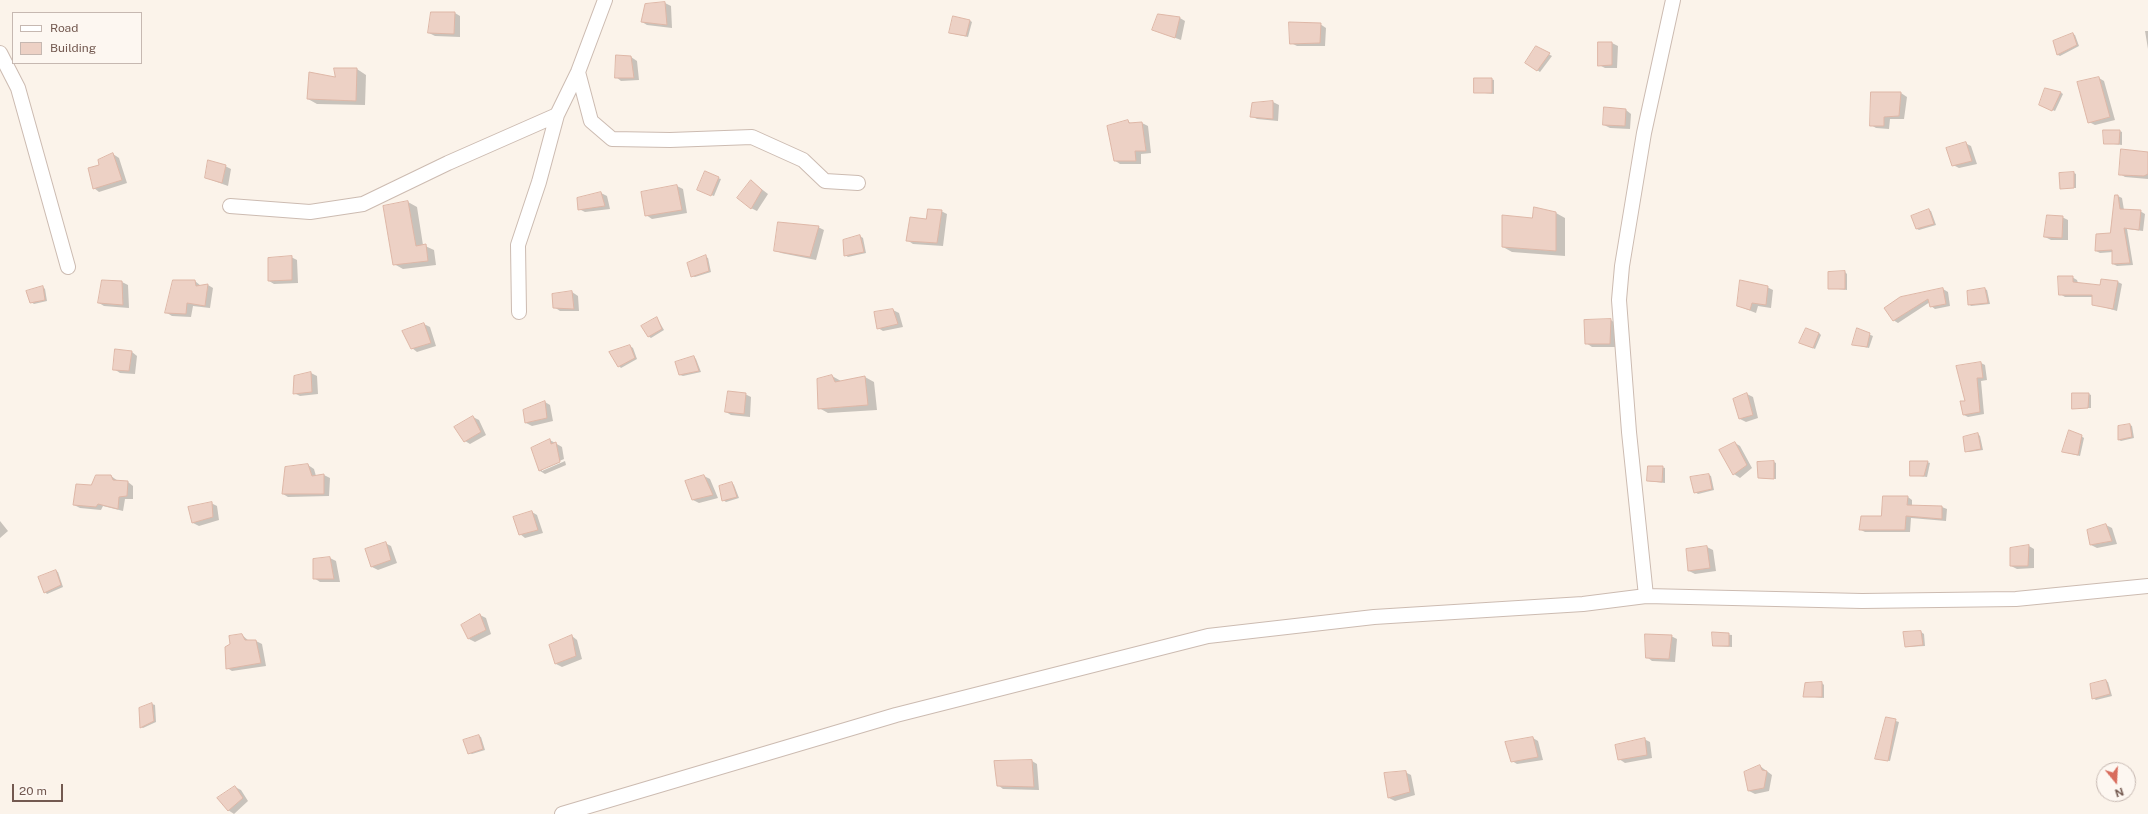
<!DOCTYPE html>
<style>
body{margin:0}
#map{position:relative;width:2148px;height:814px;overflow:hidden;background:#fbf3ea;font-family:"Public Sans",sans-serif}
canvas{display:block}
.legend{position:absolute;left:12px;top:12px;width:130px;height:52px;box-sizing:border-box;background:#fdf7f1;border:1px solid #c6b8b1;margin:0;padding:5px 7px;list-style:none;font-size:12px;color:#735950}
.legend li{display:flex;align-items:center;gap:8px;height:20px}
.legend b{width:20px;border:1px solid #c6b8b1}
.north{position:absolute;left:2096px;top:762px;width:40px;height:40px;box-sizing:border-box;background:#fdf7f1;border:1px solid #c6b8b1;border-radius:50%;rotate:162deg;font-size:11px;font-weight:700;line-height:16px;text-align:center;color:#735950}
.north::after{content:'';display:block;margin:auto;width:14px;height:18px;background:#d86c5c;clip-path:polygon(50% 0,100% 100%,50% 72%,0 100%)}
.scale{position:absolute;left:12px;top:784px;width:51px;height:18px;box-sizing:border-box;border:2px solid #735950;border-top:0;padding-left:5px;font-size:12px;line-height:14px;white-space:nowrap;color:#735950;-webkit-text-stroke:3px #fdf7f1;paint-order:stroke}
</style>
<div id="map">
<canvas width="2148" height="814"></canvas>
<ul class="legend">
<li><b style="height:5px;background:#fff"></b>Road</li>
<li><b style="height:11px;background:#edd1c5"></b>Building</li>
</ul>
<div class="north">N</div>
<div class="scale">20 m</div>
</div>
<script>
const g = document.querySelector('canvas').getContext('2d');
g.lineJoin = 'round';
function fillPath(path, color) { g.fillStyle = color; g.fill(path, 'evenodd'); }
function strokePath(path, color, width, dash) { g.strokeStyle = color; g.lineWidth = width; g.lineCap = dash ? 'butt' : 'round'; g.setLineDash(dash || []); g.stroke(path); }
fillPath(new Path2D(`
 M665 3 671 6 672 28 647 25 642 22 646 5Z
 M455 13 460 16V37L435 36 429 33Z
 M1159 15 1180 18 1185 21 1181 40 1159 32Z
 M969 20 972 22 968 37 950 33Z
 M1320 24 1326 28 1325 46H1297L1291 43Z
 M2145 31H2148V49Z
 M2073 34 2075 35 2079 46 2060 56 2058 55 2054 42Z
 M1612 43 1618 46 1617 68H1605L1599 65Z
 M1537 48 1552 56 1540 72 1526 62Z
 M631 57 637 61 639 80 621 81 616 77Z
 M335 69H357L366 75 365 105 317 104 308 99 336 78Z
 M2099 78 2104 81 2115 120 2095 125 2089 122Z
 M1491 79 1494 80V94L1475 92Z
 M2060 92 2063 94 2055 111 2043 106Z
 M1872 93H1901L1907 97 1904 119H1890L1889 129 1876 128 1871 125Z
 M1273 102 1279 105 1278 121 1257 119 1251 116Z
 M1626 110 1631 114 1630 129 1610 128 1604 125Z
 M1128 121 1132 124 1142 123 1148 126 1151 153 1141 154V164H1120L1114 160Z
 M2120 131 2122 132V145L2105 143Z
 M1965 143 1971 146 1977 164 1959 168 1953 165Z
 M2148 153V179L2125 177 2120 174Z
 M113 154 119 158 127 183 99 192 94 188 100 166Z
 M225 166 231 169 228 186 206 178Z
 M2074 173 2076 174V188H2061Z
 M718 178 721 179 714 196 700 191Z
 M751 181 768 194 757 211 751 208Z
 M677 186 683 189 687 213 652 219 646 215 642 193Z
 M601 193 607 196 610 209 585 212 579 209Z
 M2118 196 2122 198 2124 210 2140 211 2145 214 2143 231 2127 229 2133 265 2117 266 2113 264V252L2100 253 2096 251 2111 234Z
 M408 202 417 207 423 245 434 250 436 265 403 269 394 264 384 207Z
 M1929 210 1931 211 1936 225 1919 230 1917 229Z
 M941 211 947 214 943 246 913 244 907 240 927 220Z
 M1556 213 1565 218V256L1512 252 1503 247Z
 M2062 217 2068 220V240H2051L2045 237Z
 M818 227 824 230 816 260 781 253 775 250Z
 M860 236 863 238 866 253 848 257 845 255Z
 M291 257 297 260 298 283 274 284 269 281Z
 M706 257 708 258 711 272 695 277 692 276Z
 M1845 272 1847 274V290L1829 288Z
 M2072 277 2077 280 2078 283 2101 286 2118 282 2122 284 2117 311 2093 304V297H2065L2060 294Z
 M102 281 122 282 128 285 129 308 104 306 99 303Z
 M195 281 201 286 208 285 213 288 210 308 193 306 191 317 172 316 167 313Z
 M43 287 45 289 47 301 34 304 31 302Z
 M1767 287 1773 290 1771 308 1758 306 1756 313 1738 306Z
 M1943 289 1948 292 1950 306 1935 309 1931 306 1930 302 1898 323 1893 320 1901 298Z
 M1985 289 1987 290 1990 304 1971 306 1969 304Z
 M572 292 578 296 579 311H560L554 307Z
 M893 310 899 313 903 327 883 331 878 328Z
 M657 318 664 330 651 338 648 336Z
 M1611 320 1616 324V347H1592L1586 343Z
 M424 324 430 327 436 346 417 352 412 348Z
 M1858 330 1873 336 1869 348 1856 345Z
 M1819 333 1821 335 1815 349 1800 343Z
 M630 346 633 348 637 359 621 368 619 366Z
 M132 352 137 356 135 374 120 373 114 369Z
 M694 357 696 359 701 372 683 376 680 375Z
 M1981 363 1985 365 1987 380 1981 381 1984 414 1968 417 1964 415 1966 401Z
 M311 373 317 376 318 394 300 396 294 393Z
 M832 376 841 381 865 377 874 382 877 410 828 413 819 408Z
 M745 394 751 397 750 417 731 415 726 412Z
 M1747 394 1753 397 1758 418 1746 422 1740 419 1735 399Z
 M2089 394 2091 395V408H2073Z
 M545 402 550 405 553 421 532 426 526 423Z
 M473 417 479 420 486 435 470 444 465 441Z
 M2130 425 2132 426 2134 438 2121 441 2119 440Z
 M1978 434 1980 436 1983 450 1969 452 1966 451Z
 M2081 436 2084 438 2080 456 2063 452Z
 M550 440 562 447 564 459 542 469V471L565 461 566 465 545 474 540 471 532 449Z
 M1735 443 1740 446 1752 468 1740 478 1734 474 1720 450Z
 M1774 462 1776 463V479L1759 478 1758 463Z
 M1927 462 1930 463 1927 477 1911 475Z
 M308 465 314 469 316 476 324 475 330 478 329 496 288 497 283 494Z
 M1662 467 1665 468V483L1648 481Z
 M1709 475 1711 476 1714 490 1698 494 1695 492Z
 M111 476 118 481 128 482 133 486V499H125L123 511 103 506 101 510 80 508 74 505 91 486Z
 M704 476 710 479 718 498 699 503 693 500Z
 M732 483 734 485 739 498 726 502 723 500Z
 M1908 497 1912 500V506L1942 507 1947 509 1946 521 1911 518 1910 532H1865L1861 530 1882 517Z
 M211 503 217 506 219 520 199 526 193 523 190 508Z
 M532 512 537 515 543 533 525 538 520 534Z
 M0 521 8 531 0 538Z
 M2106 525 2112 528 2117 544 2097 548 2091 545Z
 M385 543 391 546 397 563 378 570 372 567 366 549Z
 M2029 546 2034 549V568L2017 569 2011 566Z
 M1707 547 1713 550 1716 571 1695 574 1689 571 1687 549Z
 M330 558 336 561 340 582H320L314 578Z
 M56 571 58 572 63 587 47 594 45 592Z
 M480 615 486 618 491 634 475 642 469 639 462 626Z
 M1921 632 1924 634 1925 646 1906 647 1904 633Z
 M1713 633 1732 635V647L1714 646Z
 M242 635 249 641H256L262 644 266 666 232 671 227 668Z
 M572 636 577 640 582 659 562 667 556 664 550 645Z
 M1671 636 1677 639 1675 662 1652 661 1647 657Z
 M2106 681 2108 682 2112 696 2096 700 2093 698Z
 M1822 683 1824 685V698L1804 696Z
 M152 704 155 705 156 722 143 728 141 727 140 709Z
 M1886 718 1899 722 1890 761 1876 758Z
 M479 736 481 737 485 750 472 754 469 753Z
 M1533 738 1538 741 1543 760 1517 764 1512 761Z
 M1644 739 1650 742 1652 758 1625 763 1619 759Z
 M1032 761 1037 764 1039 790 1003 789 998 785Z
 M1760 766 1772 775 1769 791 1755 794 1749 791 1745 773Z
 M1405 772 1411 775 1415 795 1395 801 1389 798 1385 774Z
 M235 787 241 790 248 801 234 814 228 810Z`), '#0003');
const building = new Path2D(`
 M665 2 667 25 641 22 645 4Z
 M431 12H455L454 34 428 33Z
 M1158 14 1180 17 1175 38 1152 30Z
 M953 16 970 20 966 36 949 33Z
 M1289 22 1321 23 1320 43 1290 44Z
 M2073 33 2077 45 2057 55 2053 41Z
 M1598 42H1612V65L1598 66Z
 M1536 46 1550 53 1537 71 1525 63Z
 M616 55 631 56 634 78H615Z
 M334 68H357L356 101 307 99 309 72 335 77Z
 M2099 77 2110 117 2088 123 2077 82Z
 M1474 78H1492V93H1474Z
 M2045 88 2061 92 2052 111 2039 105Z
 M1871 92H1901L1899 116 1884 117V126H1870Z
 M1273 101V119L1250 117 1252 103Z
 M1604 107 1626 109 1625 126 1603 125Z
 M1128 120 1129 123 1142 122 1146 151H1135L1136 161H1114L1107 126Z
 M2103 130H2120L2119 144H2104Z
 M1966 142 1972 161 1952 166 1946 148Z
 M2121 149 2148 152V174L2144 176 2119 175Z
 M113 153 122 180 93 189 88 168 99 165 98 160Z
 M208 160 226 165 222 183 205 178Z
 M705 171 719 177 711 196 697 190Z
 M2074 172V188L2060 189 2059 173Z
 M751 180 762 190 751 209 737 198Z
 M677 185 682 210 645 216 641 192Z
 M601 192 605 206 578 210 577 198Z
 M2115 195H2118L2120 209 2141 210 2139 230 2124 228 2130 263 2112 264V250L2095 251 2096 234 2110 233Z
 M408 201 416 246 426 244 428 261 393 265 383 206Z
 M1534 207 1556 212V251L1502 247V215L1532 218Z
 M928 209 942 210 937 243 906 241 910 217 926 219Z
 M1929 209 1934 224 1916 229 1911 216Z
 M2047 215 2063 216 2062 238 2044 237Z
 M778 222 819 226 810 257 774 251Z
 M860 235 864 252 844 256 843 240Z
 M706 255 709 271 691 277 687 263Z
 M292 256V280L268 281V258Z
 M1845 271V289H1828V272Z
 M2058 276H2073V282L2100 285 2101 279 2118 281 2113 309 2092 305V295H2059Z
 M102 280 122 281 123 305 98 303Z
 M173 280H195L196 286 208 284 205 306 187 303 186 314 165 313Z
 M1740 280 1768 286 1766 305 1752 303 1750 310 1737 306Z
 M43 286 45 300 30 303 26 291Z
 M1943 288 1946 304 1930 307 1928 299 1893 321 1884 308 1900 297Z
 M1985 288 1988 303 1968 305 1967 291Z
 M572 291 574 309 553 308 552 294Z
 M893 309 898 324 877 329 874 312Z
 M657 317 662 329 648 337 641 326Z
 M1611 319 1610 344H1585L1584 320Z
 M424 323 431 343 411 349 402 331Z
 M1806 328 1819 333 1813 348 1799 343Z
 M1857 328 1870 333 1867 347 1852 345Z
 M630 345 635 358 618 367 609 352Z
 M115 349 132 351 129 371 113 370Z
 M694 356 699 371 679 375 675 362Z
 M1981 362 1983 378H1977L1980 412 1963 415 1960 401H1965L1956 366Z
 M311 372 312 392 293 394 294 376Z
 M832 375 835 382 865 376 868 405 818 409 817 379Z
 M728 391 746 393 744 414 725 412Z
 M1747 393 1753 415 1739 419 1733 399Z
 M2072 393H2089L2088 408 2072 409Z
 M545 401 547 418 525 423 523 410Z
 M473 416 481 432 464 442 454 427Z
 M2130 424 2132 437 2118 440V426Z
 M2069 430 2082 435 2078 455 2062 452Z
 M1978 433 1981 449 1965 452 1963 437Z
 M550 439 551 444 556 442 560 462 539 471 531 448Z
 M1735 442 1747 465 1733 475 1719 450Z
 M1774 461V479L1758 478 1757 462Z
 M1910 461H1928L1924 476H1910Z
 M308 464 312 476 324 474V494H282L285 467Z
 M1648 466H1663L1662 482 1647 481Z
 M1709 474 1712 489 1694 493 1690 477Z
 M96 475H111L113 480 128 481 127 496 119 497 118 509 98 504 96 507 73 505 76 484 91 485Z
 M704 475 713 495 692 500 685 481Z
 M732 482 737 497 722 501 719 486Z
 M1883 496H1908L1907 505 1942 506V519L1906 516 1905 530H1859L1861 516H1881Z
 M212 502 213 517 192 523 188 507Z
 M532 511 538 530 519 535 513 517Z
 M2106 524 2112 541 2090 545 2087 530Z
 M386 542 391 560 371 567 365 549Z
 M2029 545 2028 566H2010V548Z
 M1707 546 1710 568 1688 571 1686 549Z
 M330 557 334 579H313V559Z
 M56 570 61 585 44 593 38 577Z
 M480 614 486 630 468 639 461 625Z
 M1921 631 1923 645 1905 647 1903 632Z
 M1712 632 1729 633V646H1713Z
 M242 634 245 640H256L261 663 226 669 225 647 230 644 229 636Z
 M1645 634 1672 635 1669 659 1646 658Z
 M572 635 576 656 555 664 549 645Z
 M2106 680 2110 694 2092 699 2090 684Z
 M1822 682V697H1803L1805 683Z
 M152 703 154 721 140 728 139 708Z
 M1886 717 1896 719 1888 761 1875 759Z
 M479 735 483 749 468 754 463 740Z
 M1533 737 1538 757 1511 762 1505 742Z
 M1645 738 1647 755 1618 760 1615 745Z
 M1032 760 1034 787 997 786 994 761Z
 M1760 765 1762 770 1767 771 1764 788 1748 791 1744 772Z
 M1406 771 1410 792 1388 798 1384 773Z
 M235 786 243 798 228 811 217 798Z`);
fillPath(building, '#edd1c5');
strokePath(building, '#deb7a7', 1);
const street = new Path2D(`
 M0 53 18 88 68 267
 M578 72 591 121 612 139 670 140 752 137 803 160 825 181 858 183
 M230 206 310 212 363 204 448 163 557 115
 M519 312 518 245 539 182 557 115 578 72 605 0
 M1646 596 1629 432 1619 300 1622 266 1644 133 1673 0
 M562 814 896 715 1208 636 1374 617 1583 604 1646 596 1862 601 2016 599 2148 586`);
strokePath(street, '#ccbbb1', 16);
strokePath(street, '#fff', 14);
</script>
